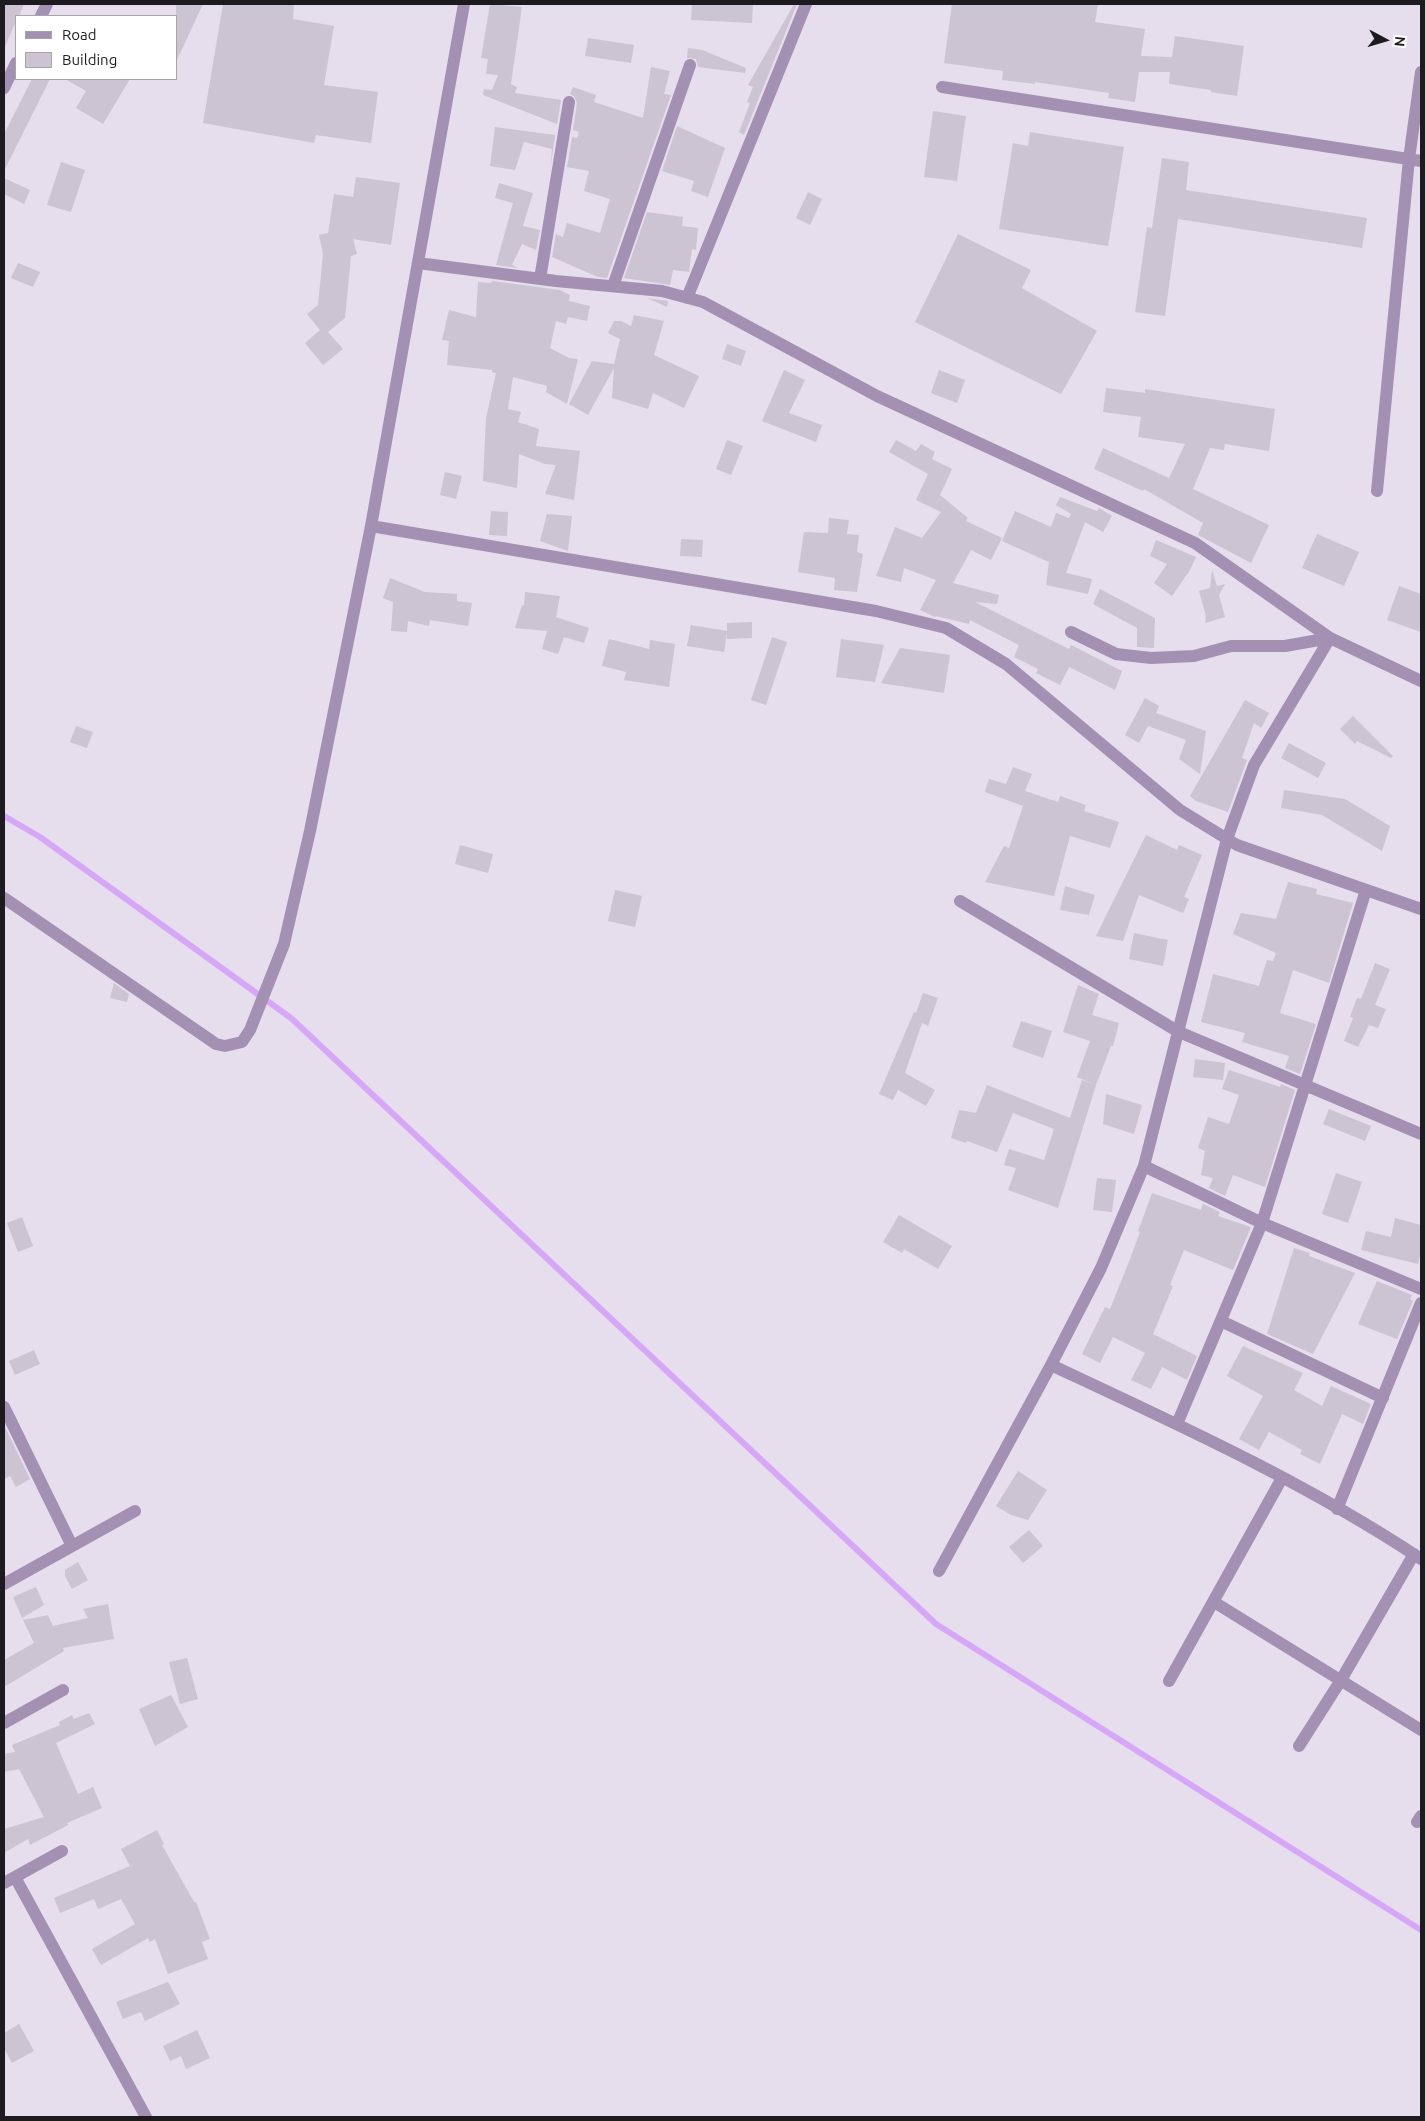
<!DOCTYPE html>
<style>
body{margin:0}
#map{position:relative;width:1425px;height:2121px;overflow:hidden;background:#e6dded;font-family:Ubuntu,sans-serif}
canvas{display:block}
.frame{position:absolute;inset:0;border:5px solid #1e1b20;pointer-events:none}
.legend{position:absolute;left:15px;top:15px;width:162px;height:65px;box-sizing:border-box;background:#fff;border:1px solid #a5a4a6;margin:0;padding:6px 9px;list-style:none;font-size:15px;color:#1e1b20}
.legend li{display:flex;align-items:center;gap:10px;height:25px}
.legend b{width:25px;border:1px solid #a5a4a6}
.north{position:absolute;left:1360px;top:15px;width:50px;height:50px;-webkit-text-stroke:4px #fff;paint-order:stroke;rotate:96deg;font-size:14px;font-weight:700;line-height:20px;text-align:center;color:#1e1b20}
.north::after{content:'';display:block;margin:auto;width:18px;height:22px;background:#1e1b20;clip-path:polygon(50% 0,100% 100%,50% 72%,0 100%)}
</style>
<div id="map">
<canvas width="1425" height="2121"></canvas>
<div class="frame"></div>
<ul class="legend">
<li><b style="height:6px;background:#a490b2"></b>Road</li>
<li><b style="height:14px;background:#ccc3d3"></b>Building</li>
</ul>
<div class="north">N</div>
</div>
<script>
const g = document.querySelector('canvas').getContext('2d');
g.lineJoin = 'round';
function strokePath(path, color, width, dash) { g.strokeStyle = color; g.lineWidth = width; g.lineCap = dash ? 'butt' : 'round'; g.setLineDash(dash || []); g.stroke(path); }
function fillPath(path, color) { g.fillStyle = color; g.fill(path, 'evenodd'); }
strokePath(new Path2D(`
 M4 816 40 837 291 1018 936 1624 1421 1930`), '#d7a7f7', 6);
fillPath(new Path2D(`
 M4 4H24L19 16H16V21L4 49Z
 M176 4H203L176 62Z
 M223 4H294L293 19 334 26 324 85 378 92 371 143 316 135 314 143 203 123Z
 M490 4 522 7 511 84 517 87 515 93 561 100 557 124 483 95 484 89 492 90 498 75 486 74 488 59 481 58Z
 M692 4H753L752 23 691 20Z
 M794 4H797L744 135 739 132 750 103 747 102 753 87 748 85Z
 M952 4H1098L1095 22 1145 29 1141 56 1172 57 1175 36 1244 46 1237 96 1211 92V90L1169 84 1170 72H1139L1135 102 1108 98 1109 93 1035 82V84L1002 80 1003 71 944 63Z
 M588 38 634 45 631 63 585 56Z
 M688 48 702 50 746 68 745 73 698 67 696 59 687 58Z
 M651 67 670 71 664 94 671 95 607 278 598 277 552 257 556 234 563 237 567 223 600 233 610 199 584 191 589 171 567 167 572 137 577 138 579 132 573 130 577 103 574 96 570 94 573 87 596 95 594 102 643 118Z
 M32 79H50L4 171V134Z
 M65 79H130L103 124 76 108 86 91Z
 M933 111 966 116 957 181 924 177Z
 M677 126 725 148 708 197 691 191 694 181 662 171Z
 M495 127 555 135 551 165 552 149 524 142 515 170 490 166Z
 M1030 132 1124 147 1108 246 999 229 1013 143 1028 146Z
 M1162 158 1189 162 1186 190 1367 218 1362 248 1178 219 1165 316 1135 312 1147 227 1152 228Z
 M61 162 85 170 71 212 47 205Z
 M356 177 400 183 391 245 353 239 357 254 351 256 345 318 328 332 343 349 323 365 305 343 320 330 307 314 318 305 323 254 319 235 328 233 334 194 353 197Z
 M4 178 30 190 24 204 4 194Z
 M499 183 533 193 523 226 540 230 536 250 522 244 512 265 518 268 496 265 513 203 495 198Z
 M808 192 822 199 810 225 796 218Z
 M647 212 683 217 682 226 698 228 696 250 692 249 689 272 673 270 670 285 624 278Z
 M958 234 1031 270 1022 288 1097 331 1061 394 915 322Z
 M18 263 40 272 33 287 11 278Z
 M492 281 560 290 570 295 569 301 590 306 587 321 568 317 566 324 556 321 550 348 569 358 578 359 567 404 546 392 547 386 513 377 508 409 521 412 518 422 539 429 536 446 580 451 574 500 545 494 556 465 545 464 519 454 517 488 483 481 486 418 496 373 492 372V370L447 365 449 341 442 340 449 310 476 317 478 282 491 283Z
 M647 298 668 301 667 307Z
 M634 315 664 321 654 355 699 376 684 408 653 393 648 409 612 398 614 368 588 415 569 404 592 361 614 364 620 339 608 333 614 321H621L631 326Z
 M727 344 746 351 741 366 722 359Z
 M784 370 805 380 789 413 822 425 816 442 762 421Z
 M939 370 965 380 957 403 931 393Z
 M1106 388 1145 393V389L1275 409 1269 451 1225 444 1224 450 1210 448 1193 489 1269 525 1251 563 1198 535 1203 523 1144 489 1143 491 1094 469 1103 448 1169 478 1185 444 1138 437 1141 417 1103 412Z
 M727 440 743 446 731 475 716 469Z
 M896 440 916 451 921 444 935 452 932 459 952 469 940 495 968 518 966 521 1002 538 991 560 971 550 953 583 999 595 997 604 975 602 1069 649 1071 645 1122 671 1115 690 1069 667 1060 685 1036 673 1038 669 1014 657 1019 645 970 620 969 624 936 616 935 617 920 610 936 580 904 568 901 582 876 576 895 527 922 538 941 512 916 500 928 474 889 452Z
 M445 472 462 476 456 499 440 495Z
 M1060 497 1097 511 1099 508 1112 516 1103 532 1085 522 1066 573 1092 579 1088 594 1046 585 1049 562 1002 541 1015 511 1051 527 1056 513 1069 518 1071 514 1056 505Z
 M491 511 508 512 507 536 489 535Z
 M547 514 572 516 568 551 540 541Z
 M829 518 849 520 847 534 859 535 857 552 863 554 857 592 834 590 835 578 798 572 804 532 828 533Z
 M1317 534 1359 552 1344 586 1302 568Z
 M681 539 703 540 702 557 680 556Z
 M1156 540 1196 557 1190 570 1172 596 1154 583 1167 564 1150 556Z
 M1212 570 1217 586 1225 584 1219 595 1225 617 1205 623 1206 616 1199 591 1210 588Z
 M390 578 425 592 457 594V601L472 603 468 626 430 620 429 626 408 621 407 632 391 631 393 602 383 598Z
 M1399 586 1421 594V632L1387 620Z
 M1100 589 1155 618 1154 648 1137 647V628L1093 604Z
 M525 592 560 596 556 617 589 628 584 643 564 637 558 654 542 649 547 631 515 628 522 605 524 606Z
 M752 622V638L727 639V633L724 652 687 646 691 625 727 631V623Z
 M772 637 787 642 766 705 751 700Z
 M609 639 649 649 650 640 675 644 669 687 624 680 626 672 602 666Z
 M841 639 884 645 875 682 836 677Z
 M900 648 950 655 944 693 881 683Z
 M1145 698 1159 706 1156 713 1206 731 1200 774 1179 759 1186 740 1148 726 1139 743 1125 735Z
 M1245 700 1269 713 1261 728 1254 723 1242 758 1247 760 1228 812 1196 801 1190 796Z
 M1353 716 1393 756 1391 758 1357 741 1355 744 1340 729Z
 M76 726 93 732 87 748 70 742Z
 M1289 743 1326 763 1318 778 1281 758Z
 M1013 767 1032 774 1025 791 1058 802 1060 796 1086 805 1084 811 1119 822 1110 848 1070 836 1054 896 985 882 1004 846 1009 848 1023 806 985 792 989 779 1006 784Z
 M1284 790 1345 799 1390 826 1382 851 1322 815 1281 808Z
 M1146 835 1177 850 1179 845 1202 855 1184 897 1189 899 1183 913 1139 895 1123 941 1096 936Z
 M460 845 493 854 488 873 455 864Z
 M1288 882 1317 889 1316 894 1353 903 1329 983 1293 970 1280 1013 1316 1024 1300 1074 1285 1068 1289 1056 1242 1042 1245 1033 1201 1022 1213 974 1259 986 1267 960 1273 961 1276 953 1233 934 1241 913 1276 919Z
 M1065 886 1095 895 1089 915 1060 910Z
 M615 890 642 896 635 927 608 921Z
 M1134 933 1168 940 1163 966 1129 959Z
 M1375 963 1390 969 1375 1005 1386 1009 1378 1028 1369 1025 1358 1047 1344 1041 1353 1018 1350 1017 1357 998 1361 999Z
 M114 983 129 994 127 1002 110 998Z
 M1078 985 1099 994 1092 1015 1119 1023 1113 1046H1111L1096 1085 1077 1077 1090 1041 1063 1032Z
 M923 993 938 998 928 1026 922 1023 905 1073 935 1090 926 1106 898 1090 893 1100 879 1094 914 1012 916 1013Z
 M1021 1021 1052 1031 1043 1058 1012 1047Z
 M1195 1059 1225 1063 1223 1080 1193 1077Z
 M1229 1070 1280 1087 1281 1084 1295 1090 1265 1187 1233 1175 1225 1196 1209 1188 1213 1178 1201 1175 1205 1151 1198 1148 1208 1117 1229 1124 1239 1095 1222 1089Z
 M1082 1080 1096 1085 1058 1208 1008 1190 1016 1168 1004 1165 1009 1149 1044 1160 1054 1129 1013 1113 997 1152 967 1141 966 1143 951 1138 959 1110 976 1113 987 1085 1070 1118Z
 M1106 1094 1142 1105 1134 1134 1103 1124Z
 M1329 1109 1371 1126 1365 1141 1323 1124Z
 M1336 1173 1362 1182 1348 1223 1322 1214Z
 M1097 1178 1116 1180 1112 1212 1093 1210Z
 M1152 1193 1201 1210 1203 1204 1220 1212 1218 1216 1251 1227 1233 1270 1184 1250 1170 1285 1173 1286 1153 1334 1197 1356 1187 1380 1162 1367 1151 1389 1131 1380 1145 1353 1113 1337 1100 1363 1082 1354 1105 1307 1110 1309 1130 1259 1140 1232 1138 1231Z
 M899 1215 952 1246 938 1269 904 1249 902 1253 883 1242Z
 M22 1217 33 1246 18 1252 7 1223Z
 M1395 1218 1421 1225V1252L1418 1264 1361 1250 1366 1231 1391 1237Z
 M1294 1248 1310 1253 1309 1256 1355 1273 1313 1354 1267 1334Z
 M1377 1281 1412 1295 1410 1299 1413 1301 1397 1339 1358 1324Z
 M1243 1346 1303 1373 1294 1390 1322 1406 1331 1386 1371 1404 1363 1424 1342 1414 1320 1464 1300 1454 1302 1450 1269 1432 1259 1450 1239 1439 1263 1396 1227 1376Z
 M34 1350 40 1364 15 1375 9 1361Z
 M4 1425 30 1479 16 1487 10 1476 4 1479Z
 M1018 1471 1047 1490 1028 1520 1011 1515 996 1506Z
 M1029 1530 1043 1546 1023 1563 1009 1547Z
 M78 1562 88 1580 72 1589 65 1576V1570Z
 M36 1587 44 1605 22 1618 13 1597Z
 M108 1604 114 1639 63 1648 64 1651 4 1687V1660L34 1643 23 1620 48 1615 53 1626 88 1618 83 1609Z
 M187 1658 198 1699 180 1704 169 1662Z
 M171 1695 188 1727 155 1746 139 1709Z
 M89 1713 95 1724 56 1743 78 1794 93 1787 102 1808 67 1823 68 1825 30 1845 28 1839 4 1853V1829L44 1817 19 1769 4 1772V1754L15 1752 12 1745 60 1725 59 1722 72 1715 74 1719Z
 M157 1830 164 1844 162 1845 194 1902H196L210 1939 202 1942 208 1959 168 1974 155 1939 150 1942 148 1938 101 1965 92 1949 135 1924 121 1899 98 1909 94 1899 60 1913 54 1898 130 1866 121 1849Z
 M168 1982 180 2004 145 2021 141 2012 123 2019 116 2002Z
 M19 2024 34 2051 12 2063 4 2048V2033Z
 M197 2030 210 2058 186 2069 181 2056 170 2061 163 2046Z`), '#ccc3d3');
strokePath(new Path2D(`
 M41 16 47 4
 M942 87 1421 161
 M4 88 16 63
 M418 263 556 281 662 291 703 302 877 396 1195 543 1330 638 1421 681
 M540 279 569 102
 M613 286 690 65
 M687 298 806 4
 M1377 491 1409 159 1421 72
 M371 526 876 611 946 628 1006 664 1180 810 1237 845 1421 909
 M1071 632 1116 654 1151 658 1194 656 1231 646H1285L1330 638
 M4 898 216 1044 225 1046 242 1042 250 1030 284 944 310 831 371 526 464 4
 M960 901 1179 1032 1421 1134
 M1144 1166 1262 1223 1421 1289
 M1221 1321 1383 1398
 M1051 1365C1177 1424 1305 1482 1421 1559
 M4 1407 72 1546
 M1177 1424 1262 1223 1366 890
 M1337 1509 1421 1303
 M939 1571 1051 1365 1101 1268 1144 1166 1227 839 1254 765 1330 638
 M4 1584 135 1511
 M1214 1602 1421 1730
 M1169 1681 1282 1478
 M4 1723 63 1690
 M1299 1746 1341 1680 1414 1554
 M1417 1822 1421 1816
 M15 1877 146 2117
 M4 1883 62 1851`), '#a490b2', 12);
</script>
